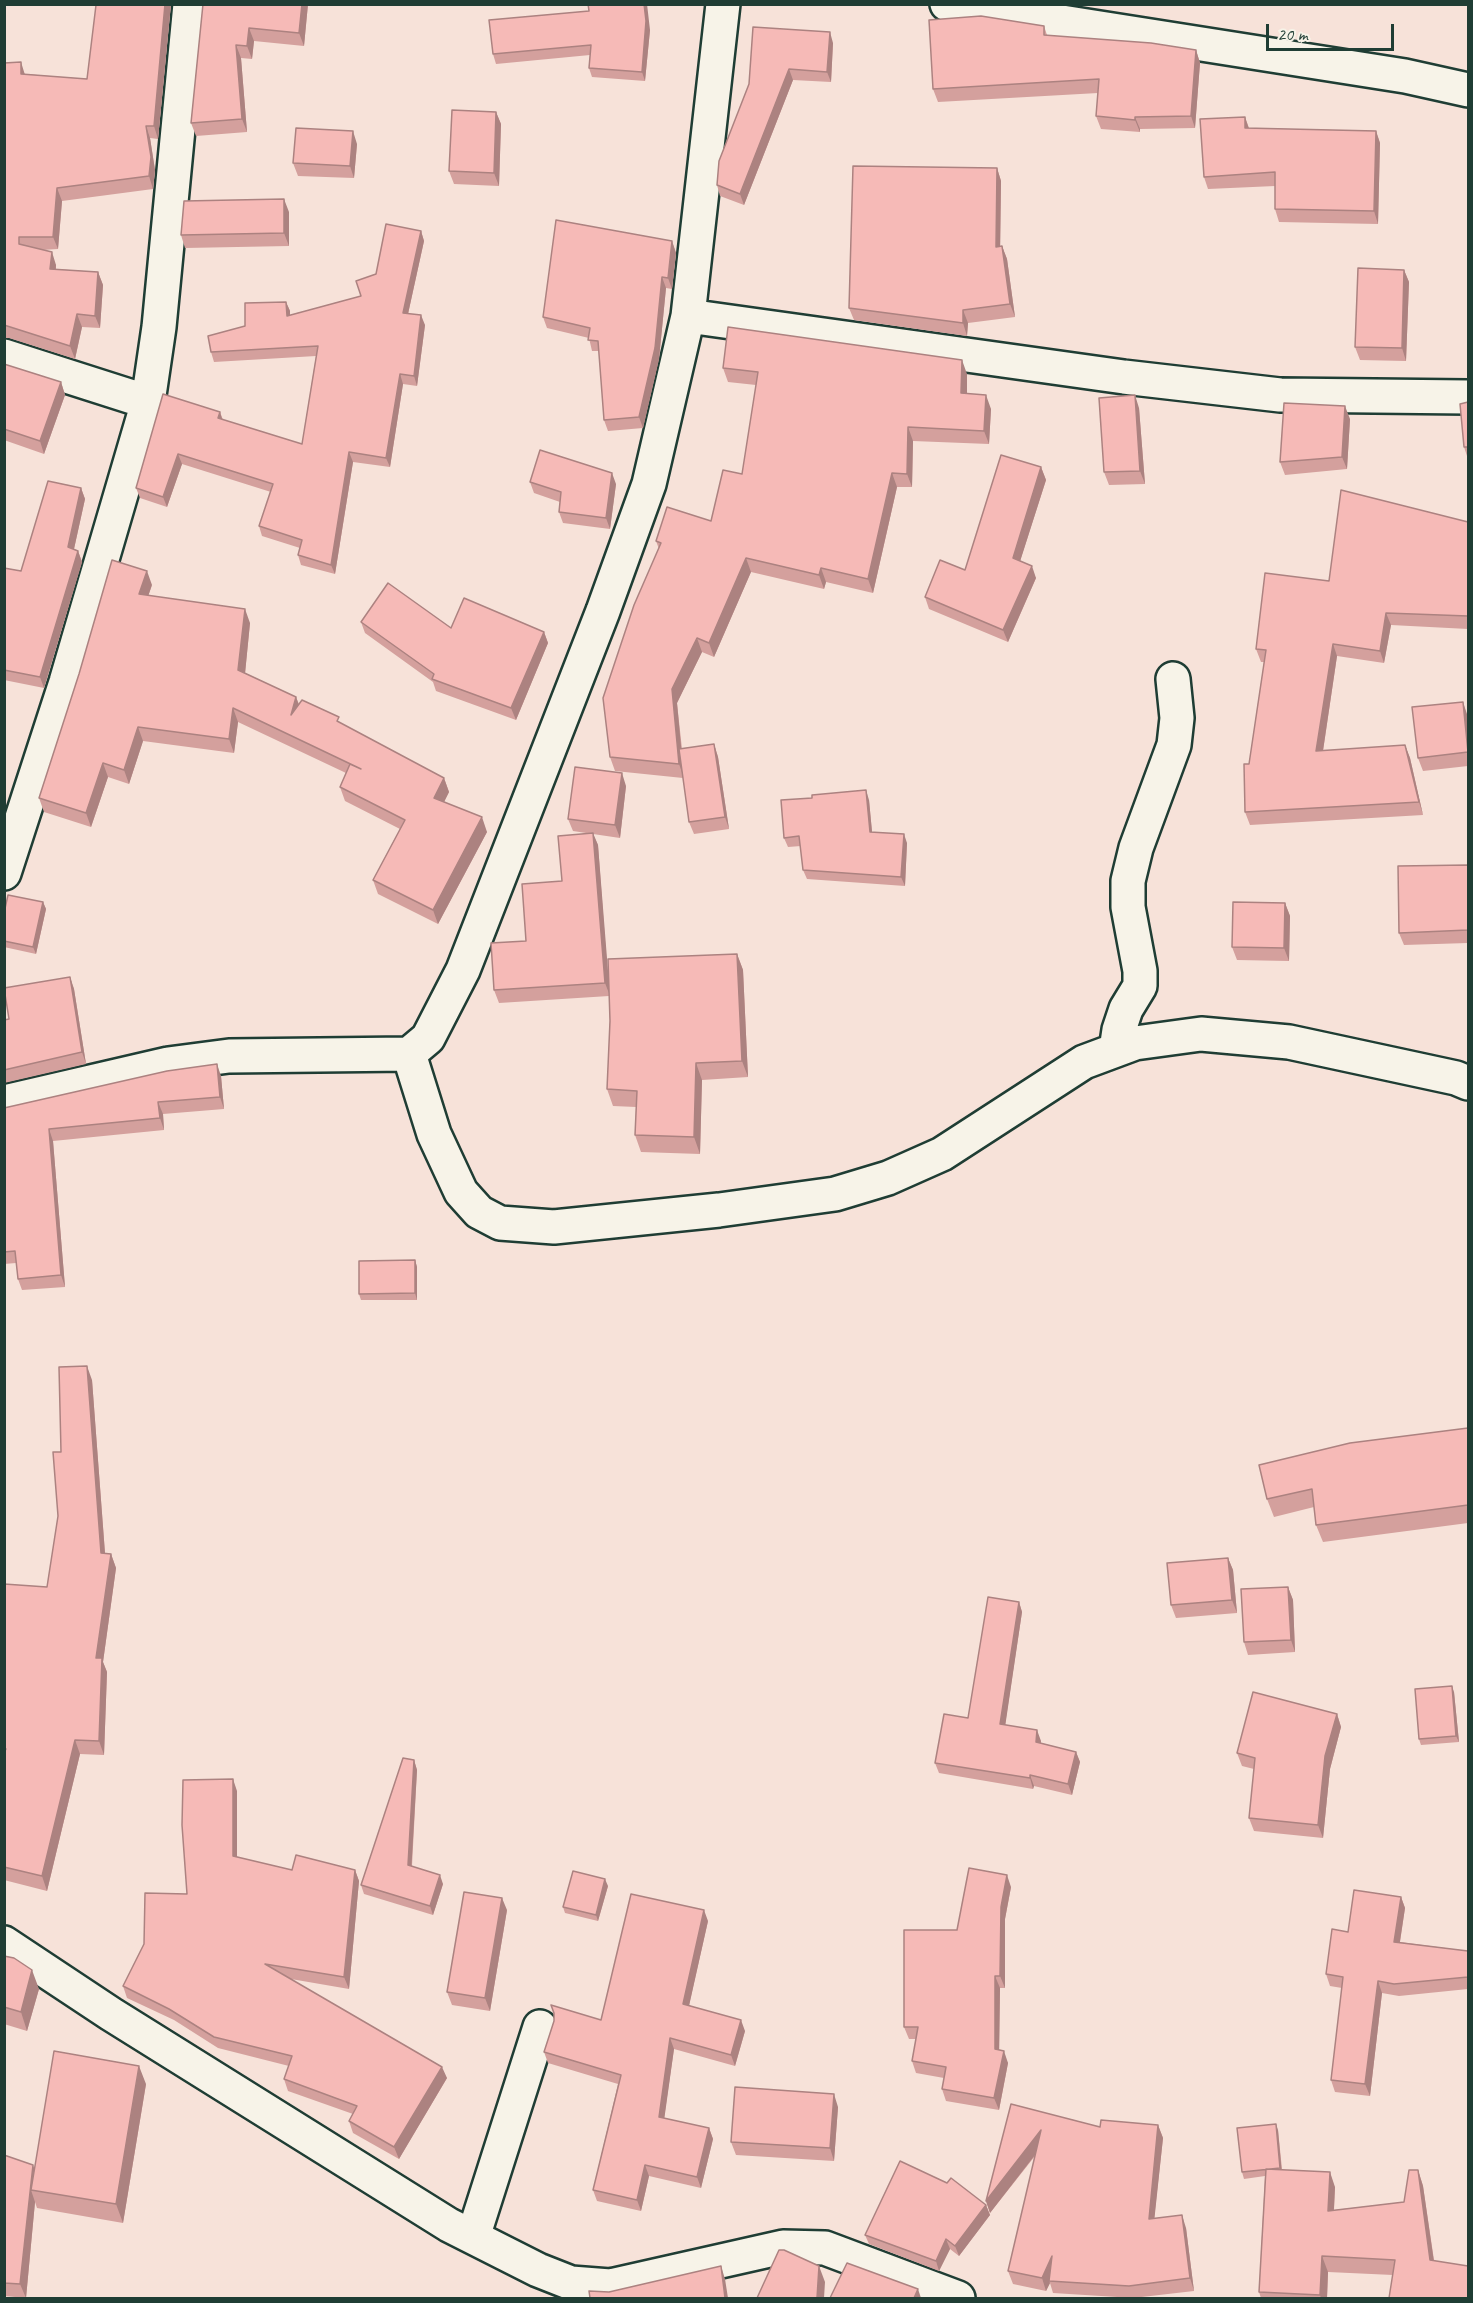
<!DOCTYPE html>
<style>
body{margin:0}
#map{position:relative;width:1473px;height:2303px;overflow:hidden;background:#f7e2d9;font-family:Caveat,sans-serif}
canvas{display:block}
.frame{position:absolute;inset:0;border:6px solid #1f3d34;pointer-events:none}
.scale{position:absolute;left:1266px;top:24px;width:128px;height:27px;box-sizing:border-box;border:3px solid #1f3d34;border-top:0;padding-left:8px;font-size:18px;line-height:21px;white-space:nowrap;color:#1f3d34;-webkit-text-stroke:4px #f7f3e8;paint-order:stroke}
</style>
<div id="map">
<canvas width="1473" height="2303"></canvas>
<div class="frame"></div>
<div class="scale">20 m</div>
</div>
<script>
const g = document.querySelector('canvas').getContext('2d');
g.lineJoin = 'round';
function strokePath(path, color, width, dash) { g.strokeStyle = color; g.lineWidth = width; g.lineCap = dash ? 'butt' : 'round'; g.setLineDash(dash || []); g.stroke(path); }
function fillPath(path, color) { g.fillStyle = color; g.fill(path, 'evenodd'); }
const street = new Path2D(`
 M947 4 1405 76 1468 90
 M688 316 1124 377 1280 395 1468 397
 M4 356 148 402
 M4 873 66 682 148 402 159 327 190 4
 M1116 1050 1119 1030 1126 1009 1140 986V971L1128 907V881L1136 848 1174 745 1177 718 1173 679
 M409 1054 434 1134 461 1192 479 1212 500 1223 554 1227 719 1210 835 1194 888 1178 942 1154 1084 1062 1135 1043 1201 1034 1289 1042 1456 1078 1468 1083
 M4 1102 168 1064 229 1056 409 1054 428 1038 463 970 603 611 649 484 688 316 723 4
 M4 1943 111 2014 449 2225 538 2270 571 2283 610 2286 783 2247 825 2248 958 2298
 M473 2237 540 2027`);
strokePath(street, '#1f3d34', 38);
strokePath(street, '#f7f3e8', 33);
fillPath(new Path2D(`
 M171 4 158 139 150 138 155 170 153 189 62 201 58 249 42 250 56 265V269L98 272 103 285 100 328 82 327 75 359 9 338H4V63L25 74 87 79 101 5Z
 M203 4H308L304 46 254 41 252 59 241 58 247 132 196 136 191 123Z
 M1044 26 1047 35 1196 50 1200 63 1195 128 1140 129V132L1101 129 1096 116 1098 93 938 102 933 89Z
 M650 30 645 81 592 77 589 68 590 55 496 64 493 54Z
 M833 43 831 82 793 80 744 205 720 196 717 185 749 84Z
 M496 112 501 124 499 186 454 184 449 171Z
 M1245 117 1249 128 1376 131 1380 143 1378 224 1279 222 1275 209V186L1208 189 1204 177Z
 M357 144 354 178 298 176 293 163Z
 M997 168 1001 181 1000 247 1002 246 1007 259 1015 317 968 323 967 336 854 320 849 308Z
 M289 212V246L185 248 181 235Z
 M421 231 424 241 408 314 425 325 417 386 403 384 390 467 353 462 335 574 301 565 298 555 300 548 262 536 259 526 271 492 182 464 167 507 140 498 136 488 220 412 223 420 302 444 316 356 214 362 211 352 245 326 286 302 290 311V315L361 296 376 274Z
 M672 241 676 253 672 289 666 288 659 359 643 428 608 431 604 420 599 351H592L589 338 547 328 543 317Z
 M1404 270 1409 282 1406 361 1360 360 1355 347Z
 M4 364 61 382 65 395 44 454 4 440Z
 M723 368 967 374V394L991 409 989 444 913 441 912 487H897L873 593 826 582 824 589 751 572 714 657 702 652 677 703 682 749 714 744 718 757 729 829 694 834 689 822 683 778 615 771 610 757 659 549 656 541 711 521 742 474 756 385 728 382Z
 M1468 402V459L1464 447Z
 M1139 408 1145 484 1109 485 1104 472Z
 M1350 419 1347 469 1285 475 1280 462Z
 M1041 467 1046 480 1020 561 1036 578 1008 642 929 609 925 597 965 570Z
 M530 482 616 484 610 529 563 523 559 512 560 502 534 493Z
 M81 488 85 499 74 549 78 551 82 562 44 688 4 680V568L21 571Z
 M1468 522V629L1391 625 1384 663 1337 656 1323 751 1405 745 1410 758 1423 815 1250 825 1245 812 1249 764 1264 662H1261L1256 649 1329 581Z
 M152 585 148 596 250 623 245 673 296 697 299 704 341 724 444 778 449 792 444 802 487 832 438 924 378 894 373 880 400 829 345 801 340 787 346 773 238 722 234 753 143 741 129 784 108 777 91 827 44 812 39 798Z
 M361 622 451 628 544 632 548 643 516 720 436 691 433 682 365 633Z
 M1467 714 1468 725V766L1423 771 1418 758Z
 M626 786 620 838 593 834 598 845 609 994 737 954 743 970 748 1077 702 1080 700 1154 641 1152 635 1135 636 1107 613 1106 607 1089 610 1021 609 996 499 1003 494 990 526 941 562 881 586 833 573 831 568 819Z
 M869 800 872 832 907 843 905 886 807 879 803 870 801 846 788 847 784 838Z
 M1468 867V943L1404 945 1399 933Z
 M43 902 46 909 36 954 4 947V913Z
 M1285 903 1290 916 1289 961 1237 960 1232 947Z
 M70 977 74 989 86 1064 4 1083V1020L9 1019Z
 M221 1076 224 1109 163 1114 164 1130 53 1141 65 1287 22 1290 18 1279 16 1263 4 1264V1108Z
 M415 1260 417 1267V1300H361L359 1294Z
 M92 1380 105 1553 111 1554 116 1568 103 1662 107 1672 104 1755 80 1754 47 1891 4 1880V1584L47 1587 58 1516 61 1452Z
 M1468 1428V1523L1323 1542 1316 1525 1314 1507 1274 1517 1267 1499Z
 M1228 1558 1233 1570 1237 1613 1176 1618 1171 1605Z
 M1288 1587 1293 1600 1295 1652 1248 1655 1244 1642Z
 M1019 1602 1022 1612 1005 1725 1041 1741V1743L1076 1752 1080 1762 1072 1795 1034 1786 1033 1789 939 1773 935 1763 968 1718Z
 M1454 1692 1459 1742 1421 1745 1419 1739Z
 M1337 1714 1341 1727 1330 1769 1323 1838 1254 1831 1249 1818 1254 1769 1242 1766 1237 1753Z
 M414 1760 417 1770 412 1866 443 1884 433 1915 364 1894 361 1885Z
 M237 1791V1857L292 1870H355L359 1881 349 1989 291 1979 447 2078 399 2159 353 2133 349 2121 353 2114 288 2091 284 2079 289 2066 218 2048 174 2020 127 1998 123 1986 187 1894Z
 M608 1886 598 1921 565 1913 563 1907Z
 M1011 1887 1005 1919V1988H1000L999 2050 1008 2063 999 2110 946 2101 942 2089 944 2078 916 2073 912 2061 916 2039H909L904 2027 957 1930Z
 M1401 1897 1405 1908 1400 1942 1468 1951V1989L1399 1996 1382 1993 1370 2096 1335 2092 1331 2080 1342 1988 1330 1986 1326 1974 1348 1932Z
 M507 1910 490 2011 452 2005 447 1992Z
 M708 1921 689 2005 745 2031 735 2066 674 2049 664 2118 709 2128 713 2139 701 2188 649 2176 641 2211 597 2201 593 2190 618 2084 548 2063 544 2052 554 2021V2015L551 2005 601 2020Z
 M4 1956 39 1989 27 2031 4 2024Z
 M146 2084 123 2223 37 2208 35 2202 26 2298 4 2296V2155L34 2170Z
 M1011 2104 1100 2127 1158 2125 1163 2138 1154 2219 1186 2228 1194 2291 1133 2298 1053 2293 1050 2283 1046 2291 1013 2284 1008 2271 1035 2156 990 2213 986 2201Z
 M838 2107 834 2161 736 2155 731 2142Z
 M1278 2130 1282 2169 1335 2187 1334 2210 1404 2202 1418 2170 1423 2186 1434 2260 1393 2275 1328 2272 1327 2298H1261L1259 2292 1265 2176 1244 2179 1242 2172Z
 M986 2205 990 2215 959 2256 950 2249 939 2271 869 2244 865 2235Z`), '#d4a09d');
fillPath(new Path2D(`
 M165 4H171L158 139 154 126Z
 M302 4H308L304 46 299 33Z
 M644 4H647L650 30 645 81 642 72Z
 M249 28 254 41 252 59 247 46Z
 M830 32 833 43 831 82 827 72Z
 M236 45 241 58 247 132 242 119Z
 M1196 50 1200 63 1195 128 1191 116Z
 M21 62 25 75 21 74Z
 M789 69 793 80 744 205 740 194Z
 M496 112 501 124 499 186 494 173Z
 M1135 117 1140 129V132L1135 120Z
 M1245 117 1249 129 1245 128Z
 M146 126 150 138 155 170 153 189 149 176Z
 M353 131 357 144 354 178 350 166Z
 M1376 131 1380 143 1378 224 1374 211Z
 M997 168 1001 181 1000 260 996 247Z
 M57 188 62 201 58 249 53 237Z
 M284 199 289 212V246L284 233Z
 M421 231 424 241 406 323 403 313Z
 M672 241 676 253 672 289 668 278Z
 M1002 246 1007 259 1015 317 1010 304Z
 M52 252 56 265 55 282 50 269Z
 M1404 270 1409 282 1406 361 1402 348Z
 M98 272 103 285 100 328 95 316Z
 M662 277 666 288 659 359 643 428 639 417Z
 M286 302 290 311V325L287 316Z
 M963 310 968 323 967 336 963 323Z
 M77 314 82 327 75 359 70 346Z
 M421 315 425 325 417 386 414 376Z
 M962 360 967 374V407L961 393Z
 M400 374 403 384 390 467 386 458Z
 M61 382 65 395 44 454 40 441Z
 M986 395 991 409 989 444 984 431Z
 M1135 395 1139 408 1145 484 1140 471Z
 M1345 406 1350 419 1347 469 1342 457Z
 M220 412 223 422 218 418Z
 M908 427 913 441 912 487 907 474Z
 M349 452 353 462 335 574 331 565Z
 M178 454 182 464 167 507 163 497Z
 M1041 467 1046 480 1017 571 1013 558Z
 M612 473 616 484 610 529 606 518Z
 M892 473 897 487 873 593 868 579Z
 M81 488 85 499 72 558 68 547Z
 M78 551 82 562 44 688 40 677Z
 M746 558 751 572 714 657 709 643Z
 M1032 566 1036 578 1008 642 1003 630Z
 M821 568 826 582 824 589 819 575Z
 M147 571 152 585 144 608 139 594Z
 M245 609 250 623 244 684 238 670Z
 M1386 613 1391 625 1384 663 1380 651Z
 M544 632 548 643 516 720 511 708Z
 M697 638 702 652 677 703 684 778 679 764 672 689Z
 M1333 644 1337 656 1321 764 1316 751Z
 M296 697 301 711 291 715Z
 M1463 702 1467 714 1468 754V752Z
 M233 708 238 722 234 753 229 739Z
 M138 727 143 741 129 784 124 770Z
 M714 744 718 757 729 829 725 817Z
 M1405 745 1410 758 1423 815 1419 802Z
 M103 763 108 777 91 827 86 813Z
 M622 773 626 786 620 838 615 825Z
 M444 778 449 792 439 812 434 798Z
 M866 790 869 800 873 842 870 832Z
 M482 817 487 832 438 924 433 910Z
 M593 833 598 845 610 996 605 983Z
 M904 834 907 843 905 886 901 877Z
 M43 902 46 909 36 954 33 947Z
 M1285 903 1290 916 1289 961 1284 948Z
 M737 954 743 970 748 1077 742 1061Z
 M70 977 74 989 86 1064 82 1052Z
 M696 1063 702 1080 700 1154 694 1137Z
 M217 1064 221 1076 224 1109 220 1097Z
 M158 1102 163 1114 164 1130 160 1118Z
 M49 1129 53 1141 65 1287 61 1275Z
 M415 1260 417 1267V1300L415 1293Z
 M87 1366 92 1380 106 1567 101 1553Z
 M111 1554 116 1568 103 1662 107 1672 104 1755 99 1741 96 1658Z
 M1228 1558 1233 1570 1237 1613 1232 1600Z
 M1288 1587 1293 1600 1295 1652 1291 1640Z
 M1019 1602 1022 1612 1004 1734 1000 1724Z
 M1452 1686 1454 1692 1459 1742 1456 1736Z
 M1337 1714 1341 1727 1330 1769 1323 1838 1318 1825 1325 1756Z
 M1037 1730 1041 1741 1039 1752 1036 1742Z
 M75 1740 80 1754 47 1891 42 1876Z
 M1076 1752 1080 1762 1072 1795 1068 1784Z
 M414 1760 417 1770 411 1874 408 1865Z
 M1030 1775 1034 1786 1033 1789 1030 1778Z
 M233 1779 237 1791V1868L233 1856Z
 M355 1870 359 1881 349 1989 344 1977Z
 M440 1875 443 1884 433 1915 430 1906Z
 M1007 1875 1011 1887 1005 1919V1988L1000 1976 1001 1907Z
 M605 1879 608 1886 598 1921 596 1915Z
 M1401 1897 1405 1908 1398 1954 1394 1942Z
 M502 1898 507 1910 490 2011 485 1998Z
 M704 1910 708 1921 687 2015 683 2004Z
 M32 1970 39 1989 27 2031 21 2012Z
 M995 1976 1000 1988 999 2061 995 2049Z
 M1378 1981 1382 1993 1370 2096 1365 2084Z
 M741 2020 745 2031 735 2066 731 2055Z
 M670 2038 674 2049 663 2128 659 2117Z
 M1004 2051 1008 2063 999 2110 994 2098Z
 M139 2066 146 2084 123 2223 116 2204Z
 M442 2067 447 2078 399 2159 394 2147Z
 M834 2094 838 2107 834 2161 830 2148Z
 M1276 2124 1278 2130 1282 2175 1280 2168Z
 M1158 2125 1163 2138 1153 2232 1149 2219Z
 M709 2128 713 2139 701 2188 697 2177Z
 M1041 2130 1045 2142 990 2213 986 2201Z
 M33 2165 38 2179 31 2190 35 2202 26 2298 20 2284Z
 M645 2165 649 2176 641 2211 637 2200Z
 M1418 2170 1423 2186 1436 2276 1430 2260Z
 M1330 2172 1335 2187 1333 2227 1328 2211Z
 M986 2205 990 2215 959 2256 955 2246Z
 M1182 2215 1186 2228 1194 2291 1190 2278Z
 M946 2239 950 2249 939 2271 936 2261Z
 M1052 2256 1049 2281 1050 2283 1046 2291 1042 2278Z
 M1322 2256 1328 2272 1327 2298H1321L1320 2295Z
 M721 2266 725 2279 728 2298H725Z
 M819 2266 825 2282 824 2298H817Z
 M918 2289 921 2298H914Z`), '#ac8280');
const building = new Path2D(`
 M101 4H165L154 126H146L151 157 149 176 57 188 53 237H19V244L52 252 50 269 98 272 95 316 77 314 70 346 4 325V63L21 62V74L87 79 96 5Z
 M203 4H302L299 33 249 28 247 46 236 45 242 119 191 123Z
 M588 4H644L646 21 642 72 589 68 591 45 493 54 489 20 589 11Z
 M981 16 1044 26V35L1151 43 1196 50 1191 116 1135 117V120L1096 116 1099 79 933 89 929 20Z
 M753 27 830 32 827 72 789 69 740 194 717 185 719 161 749 84Z
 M452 110 496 112 494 173 449 171Z
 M1245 117V128L1376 131 1374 211 1275 209V172L1204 177 1200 119Z
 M296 128 353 131 350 166 293 163Z
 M853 166 997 168 996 247 1002 246 1010 304 963 310V323L849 308Z
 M284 199V233L181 235 184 201Z
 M556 220 672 241 668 278 662 277 655 348 639 417 604 420 598 341 588 340 590 328 543 317Z
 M386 224 421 231 403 313 421 315 414 376 400 374 386 458 349 452 331 565 298 555 302 540 259 526 273 484 178 454 163 497 136 488 163 394 220 412 218 418 302 444 318 346 211 352 208 336 245 326V303L286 302 287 316 361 296 356 281 376 274Z
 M1358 268 1404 270 1402 348 1355 347Z
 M728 327 962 360 961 393 986 395 984 431 908 427 907 474 892 473 868 579 821 568 819 575 746 558 709 643 697 638 672 689 679 764 610 757 603 698 634 605 661 543 656 541 667 507 711 521 723 470 742 474 758 372 723 368Z
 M4 364 61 382 40 441 4 429Z
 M1135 395 1140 471 1104 472 1099 398Z
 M1468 402V447H1464L1460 404Z
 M1284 403 1345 406 1342 457 1280 462Z
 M540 450 612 473 606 518 559 512 561 492 530 482Z
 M1001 455 1041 467 1013 558 1032 566 1003 630 925 597 940 560 965 570Z
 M48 481 81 488 68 547 78 551 40 677 4 670V568L21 571Z
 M1341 490 1468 522V616L1386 613 1380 651 1333 644 1316 751 1405 745 1419 802 1245 812 1244 764H1249L1266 650 1256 649 1265 573 1329 581Z
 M112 560 147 571 139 594 245 609 238 670 296 697 291 715 302 700 339 717 337 721 444 778 434 798 482 817 433 910 373 880 405 820 340 787 350 764 361 769 233 708 229 739 138 727 124 770 103 763 86 813 39 798 79 674Z
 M388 583 451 628 464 598 544 632 511 708 432 679 434 674 361 622Z
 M1463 702 1468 752 1418 758 1412 707Z
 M714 744 725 817 689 822 679 749Z
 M575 767 622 773 615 825 568 819Z
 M866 790 870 832 904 834 901 877 803 870 799 836 784 838 781 800 812 798V795Z
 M593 833 605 983 494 990 491 943 526 941 522 884 562 881 558 836Z
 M1468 865V930L1399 933 1398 866Z
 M8 895 43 902 33 947 4 941V913Z
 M1233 902 1285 903 1284 948 1232 947Z
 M737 954 742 1061 696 1063 694 1137 635 1135 637 1091 607 1089 610 1021 608 959Z
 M70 977 82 1052 4 1070V1020L9 1019 4 988Z
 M217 1064 220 1097 158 1102 160 1118 49 1129 61 1275 18 1279 15 1251 4 1252V1108L167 1071Z
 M415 1260V1293L359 1294V1261Z
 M87 1366 101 1553 111 1554 96 1658H102L99 1741 75 1740 42 1876 4 1867V1753L6 1749 4 1750V1584L47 1587 58 1516 53 1452H61L59 1367Z
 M1468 1428V1505L1316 1525 1312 1489 1267 1499 1259 1465 1350 1443Z
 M1228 1558 1232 1600 1171 1605 1167 1563Z
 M1288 1587 1291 1640 1244 1642 1241 1589Z
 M988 1597 1019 1602 1000 1724 1037 1730 1036 1742 1076 1752 1068 1784 1030 1775V1778L935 1763 944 1714 968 1718Z
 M1452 1686 1456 1736 1419 1739 1415 1689Z
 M1253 1692 1337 1714 1325 1756 1318 1825 1249 1818 1255 1758 1237 1753Z
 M403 1758 414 1760 408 1865 440 1875 430 1906 361 1885Z
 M233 1779V1856L292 1870 296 1855 355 1870 344 1977 265 1964 442 2067 394 2147 349 2121 357 2106 284 2079 292 2056 214 2037 169 2009 123 1986 144 1944 145 1893 187 1894 182 1825 183 1780Z
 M969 1868 1007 1875 1001 1907 1000 1976H995V2049L1004 2051 994 2098 942 2089 946 2067 912 2061 918 2027H904V1930H957Z
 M573 1871 605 1879 596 1915 563 1907Z
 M1354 1890 1401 1897 1394 1942 1468 1951V1977L1394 1984 1378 1981 1365 2084 1331 2080 1343 1977 1326 1974 1332 1929 1348 1932Z
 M464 1892 502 1898 485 1998 447 1992Z
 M631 1894 704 1910 683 2004 741 2020 731 2055 670 2038 659 2117 709 2128 697 2177 645 2165 637 2200 593 2190 621 2075 544 2052 554 2021V2013L551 2005 601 2020Z
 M4 1956 14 1958 32 1970 21 2012 4 2007Z
 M54 2051 139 2066 116 2204 31 2190Z
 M735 2087 834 2094 830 2148 731 2142Z
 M1011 2104 1100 2127 1101 2120 1158 2125 1149 2219 1182 2215 1190 2278 1129 2286 1049 2281 1052 2256 1042 2278 1008 2271 1041 2130 986 2201Z
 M1276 2124 1280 2168 1242 2172 1237 2128Z
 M4 2155 33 2165 20 2284 4 2283Z
 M900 2161 947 2183 951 2178 986 2205 955 2246 946 2239 936 2261 865 2235Z
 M1266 2169 1330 2172 1328 2211 1404 2202 1409 2170H1418L1430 2260 1468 2266V2298H1389L1395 2260 1322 2256 1320 2295 1259 2292Z
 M779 2250H784L819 2266 817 2298H757Z
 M847 2263 918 2289 914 2298H830Z
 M721 2266 725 2298H590L589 2291 609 2292Z`);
fillPath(building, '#f6bab7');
strokePath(building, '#ac8280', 1.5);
</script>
